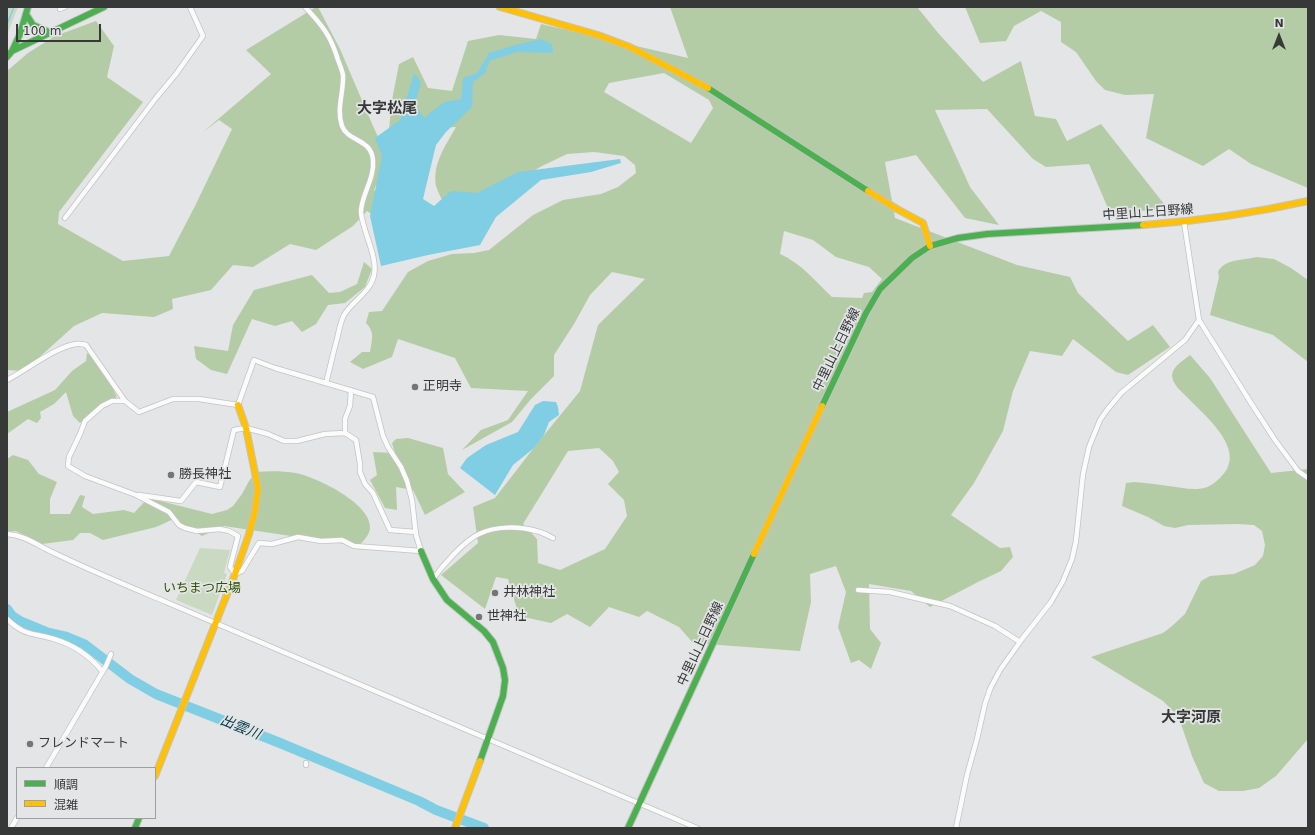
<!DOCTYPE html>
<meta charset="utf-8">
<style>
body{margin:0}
#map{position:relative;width:1315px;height:835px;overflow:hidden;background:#e4e5e6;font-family:"DejaVu Sans","Noto Sans JP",sans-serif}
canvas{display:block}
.frame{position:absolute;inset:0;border:8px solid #373838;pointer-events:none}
.legend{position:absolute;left:16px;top:767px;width:140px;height:52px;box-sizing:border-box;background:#e3e5e7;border:1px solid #9ea0a1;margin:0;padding:5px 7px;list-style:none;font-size:12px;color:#373838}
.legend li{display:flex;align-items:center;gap:8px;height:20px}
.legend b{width:20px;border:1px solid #9ea0a1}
.north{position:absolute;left:1259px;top:16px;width:40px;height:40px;-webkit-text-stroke:3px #e3e5e7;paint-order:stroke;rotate:0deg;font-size:11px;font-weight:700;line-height:16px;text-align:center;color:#373838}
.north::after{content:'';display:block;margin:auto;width:14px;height:18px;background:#373838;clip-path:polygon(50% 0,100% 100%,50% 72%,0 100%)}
.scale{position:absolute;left:16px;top:24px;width:85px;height:18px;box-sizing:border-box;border:2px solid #373838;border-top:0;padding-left:5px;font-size:12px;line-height:14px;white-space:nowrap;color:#373838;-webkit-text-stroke:3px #e3e5e7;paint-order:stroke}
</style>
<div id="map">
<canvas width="1315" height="835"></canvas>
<div class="frame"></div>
<ul class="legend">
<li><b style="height:5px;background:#4caf50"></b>順調</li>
<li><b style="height:5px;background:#ffc107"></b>混雑</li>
</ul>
<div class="north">N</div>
<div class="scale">100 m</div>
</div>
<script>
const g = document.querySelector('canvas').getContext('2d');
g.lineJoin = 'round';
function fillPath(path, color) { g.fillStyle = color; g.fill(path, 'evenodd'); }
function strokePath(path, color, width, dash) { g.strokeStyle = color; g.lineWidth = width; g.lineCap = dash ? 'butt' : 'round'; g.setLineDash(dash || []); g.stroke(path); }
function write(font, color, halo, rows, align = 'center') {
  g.font = font + ' "DejaVu Sans","Noto Sans JP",sans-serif'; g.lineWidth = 3.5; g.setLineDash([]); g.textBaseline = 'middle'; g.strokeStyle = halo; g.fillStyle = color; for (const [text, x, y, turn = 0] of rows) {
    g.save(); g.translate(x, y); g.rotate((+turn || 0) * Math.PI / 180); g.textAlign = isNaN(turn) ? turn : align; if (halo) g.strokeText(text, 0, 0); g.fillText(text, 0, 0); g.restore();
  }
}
fillPath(new Path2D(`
 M7 7H18L7 35Z
 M200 548 230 550 224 573 227 574 212 615 176 600Z`), '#cad9c1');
fillPath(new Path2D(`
 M316 7H318L340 49 373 126 388 158 374 190 387 209 383 221 367 211 353 226 316 250 290 244 253 267 233 265 211 290 172 299 173 309 154 317 102 313 74 326 24 371 7 370V71L28 53 55 36 96 21 114 46 107 77 143 102 59 212 58 224 123 261 169 256 195 206 232 129 219 120 203 132 271 74 246 50Z
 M670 7H917L939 34 983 82 1021 61 1035 116 1056 119 1067 141 1101 124 1168 209 1110 213 1089 164 1046 167 1033 159 987 109 935 110 970 187 999 225 965 218 916 155 885 162 895 218 1017 265 1070 277 1078 293 1128 341 1153 325 1170 347 1128 375 1116 372 1073 339 1062 356 1030 351 1013 391 1003 431 974 483 951 515 1000 548 1010 547 1013 557 1001 571 978 582 930 607 911 591 869 584 870 629 881 643 871 669 859 660 851 663 838 627 846 592 836 566 810 574 811 602 800 651 693 643 679 627 647 611 639 617 609 607 590 627 567 614 551 623 519 616 508 579 496 577 485 609 441 575 478 543 473 507 495 498 536 445 580 391 598 325 645 279 612 272 590 295 574 324 554 355V376L531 399 512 422 462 450 481 430 508 420 528 391 471 388 455 358 398 339 392 357 363 369 350 362 362 352H370C372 340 375 332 366 323L369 312 382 311 408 272 428 261 452 254 474 253 489 250 533 215 563 200 601 194 618 187 636 173 635 165 624 156 594 152 567 154 542 166 494 193 445 206C442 200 438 192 436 186 432 164 446 145 456 127L389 129 392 100 399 64 413 57 428 88 452 91 468 41 499 35 536 39 541 24 688 58ZM664 73 709 100 713 108 691 143 604 92 609 83ZM784 231 813 240 836 257 869 267 882 279 872 292 864 293 862 298 832 297C816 282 801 263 780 254ZM599 448 613 461 619 472 608 484 624 500 627 516 605 549 560 570 538 563 537 539 523 524 568 451Z
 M965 7H1308V188L1251 164 1229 149 1203 166 1146 138 1154 94 1125 95 1105 90 1096 81 1076 52 1061 42V22L1041 11 1014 26 1006 41 980 43Z
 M1257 257 1274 259 1291 268 1308 280V362L1273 335 1210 315 1219 277 1218 272C1224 259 1244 260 1257 257Z
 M364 262 372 269 365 287 345 303 328 305 316 324 302 332 292 321 275 326 252 319 227 374 211 370 196 359 194 346 228 351 233 325 254 290 312 275 329 293 340 292 357 284Z
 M87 353C100 362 111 383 117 397L101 404 80 423 73 416 66 392 54 404 40 412 41 418 37 423 28 419 7 434V412L55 390 72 371 86 361Z
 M1190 355 1210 378 1271 473 1308 469V739L1276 776 1259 788 1243 791H1219L1204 783 1192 756 1181 724 1175 713 1163 701 1091 657 1163 633 1172 626 1185 614 1201 581 1210 576 1234 574 1255 565 1263 556 1265 545 1262 531 1254 525 1237 524 1188 525 1175 528 1164 526 1148 517 1122 506 1126 483 1134 482C1146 483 1157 484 1168 486 1179 487 1193 491 1204 488 1213 486 1222 477 1227 469 1241 444 1202 413 1187 397 1181 391 1172 384 1172 375 1173 366 1184 360 1190 355Z
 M408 438 443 448 448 474 465 492 425 515 413 490 396 487 397 510 385 508 370 480 377 475 373 452 395 453 392 443 396 439Z
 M13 455 28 460 39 474 57 482 50 499V514H70L80 495 85 496 82 507 93 514 124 510 134 513 148 498 212 514 227 510 233 506 242 494 249 481 256 472C269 471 283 471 296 473 316 477 373 504 370 529 369 535 363 542 358 546L224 526 202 536 181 523 176 518 156 527 103 540 90 533H80L73 540 42 544 16 531 7 532V459Z`), '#b4cca5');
fillPath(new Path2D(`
 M541 39 552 44 553 53 517 52 489 61 486 72 473 82 472 107 446 132 436 145 423 199 434 206 451 191 477 193 518 172 620 159 621 163 591 172 541 180 496 217 480 245 428 255 381 266 370 216 382 156 375 138 400 120 414 73 421 82 415 104 424 118 444 102 461 99 463 78 477 73 489 53 515 45Z
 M543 401 556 402 558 407 559 415 549 422 544 435 534 448 513 465 495 495 460 468 467 458 486 445 518 432 535 405Z`), '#7fcee3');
strokePath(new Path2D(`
 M7 24 14 7`), '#7fcee3', 1.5);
strokePath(new Path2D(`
 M7 609 12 616 20 621 49 633 67 637 84 644 130 679 156 694 280 743 419 801 436 810 484 828`), '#7fcee3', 10);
const street = new Path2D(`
 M61 7 60 9 65 7
 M305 7C322 25 331 36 338 60 340 65 342 70 343 75 344 92 336 109 342 126 348 142 371 138 373 160 375 179 360 197 361 213 363 232 378 257 374 275 371 292 352 301 344 315 340 323 339 331 337 339 333 353 330 368 326 383
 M65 218 156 98 176 74 203 36 190 7
 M1184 222 1199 320 1251 403 1275 440 1298 471 1308 478
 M7 380C27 370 55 347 76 344 80 343 82 344 86 345L118 391 125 401 139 412 173 399H199L238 405 254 360 275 368 373 397 383 436 388 447 401 467 407 481 412 500 416 535 421 551 354 546 342 540 321 541 298 537 272 544 259 543 242 571 235 574 230 567 238 536 229 531 220 529 197 531 185 528 179 525 169 512 136 495 85 476 68 466 69 457 80 434 85 421 102 406 112 401H125
 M345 433V419L350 406 351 390
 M139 495 181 501 196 482 220 487 234 430 246 428 268 434 284 441H297L325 434 345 433 356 440 360 464V472L365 484 373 493 390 530 416 532
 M7 534C24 535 37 545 52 552 89 570 128 586 166 602 343 677 519 754 697 828
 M433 579C443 565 464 541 479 534 495 526 519 526 536 531 542 532 547 535 553 538
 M858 590 890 592 950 606 995 626 1020 642
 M7 619C26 637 32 632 54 639 74 645 89 655 102 671
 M306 765V763
 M46 768 106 666 111 654
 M11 828 17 818
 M956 828 967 775 977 739 985 704 990 689 1000 670 1022 639 1051 602 1063 581 1072 559 1076 541 1083 474 1089 447 1100 420 1107 410 1121 393 1185 340 1199 320`);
const fast = new Path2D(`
 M26 14 33 25 51 33
 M12 51 20 34 28 7
 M7 57 12 51 104 7
 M708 88 868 191
 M822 406 866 313 880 289 912 258 930 246 958 238 987 234 1143 225
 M421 551 433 579 447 600 484 631 493 642 503 668 505 680 503 696 480 761
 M135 828 139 818
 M628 828 754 554`);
const slow = new Path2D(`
 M500 7 598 35 630 47 708 88
 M868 191 897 209 923 223 930 246
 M1143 225C1199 221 1254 213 1308 201
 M754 554 822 406
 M155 776 235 574 249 534 255 511 258 488 246 428 238 405
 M455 828 480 761`);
strokePath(street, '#c2c3c4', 6);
strokePath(fast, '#c2c3c4', 8);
strokePath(slow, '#c2c3c4', 8);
strokePath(street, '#fbfbfb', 4.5);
strokePath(fast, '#4caf50', 6);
strokePath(slow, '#ffc107', 6);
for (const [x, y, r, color] of [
 [415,387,4,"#747575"],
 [171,475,4,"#747575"],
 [495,593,4,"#747575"],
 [479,617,4,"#747575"],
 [30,744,4,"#747575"]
]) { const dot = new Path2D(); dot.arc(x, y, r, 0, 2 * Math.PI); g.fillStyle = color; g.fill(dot); strokePath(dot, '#e3e5e7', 1.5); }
write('13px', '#373838', '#e3e5e7', [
 ["中里山上日野線",1148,213,-4],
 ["中里山上日野線",837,350,-64],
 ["中里山上日野線",701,644,-65]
]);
write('13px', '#373838', '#e3e5e7', [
 ["正明寺",423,387],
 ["勝長神社",179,475],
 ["井林神社",503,593],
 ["世神社",487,617],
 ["フレンドマート",38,744]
], 'left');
write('13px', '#2d5201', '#e3e5e7', [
 ["いちまつ広場",202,589]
]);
write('italic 14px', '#023844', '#e3e5e7', [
 ["出雲川",240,728,22]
]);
write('bold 15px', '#373838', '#e3e5e7', [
 ["大字松尾",387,109],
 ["大字河原",1191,718]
]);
</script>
